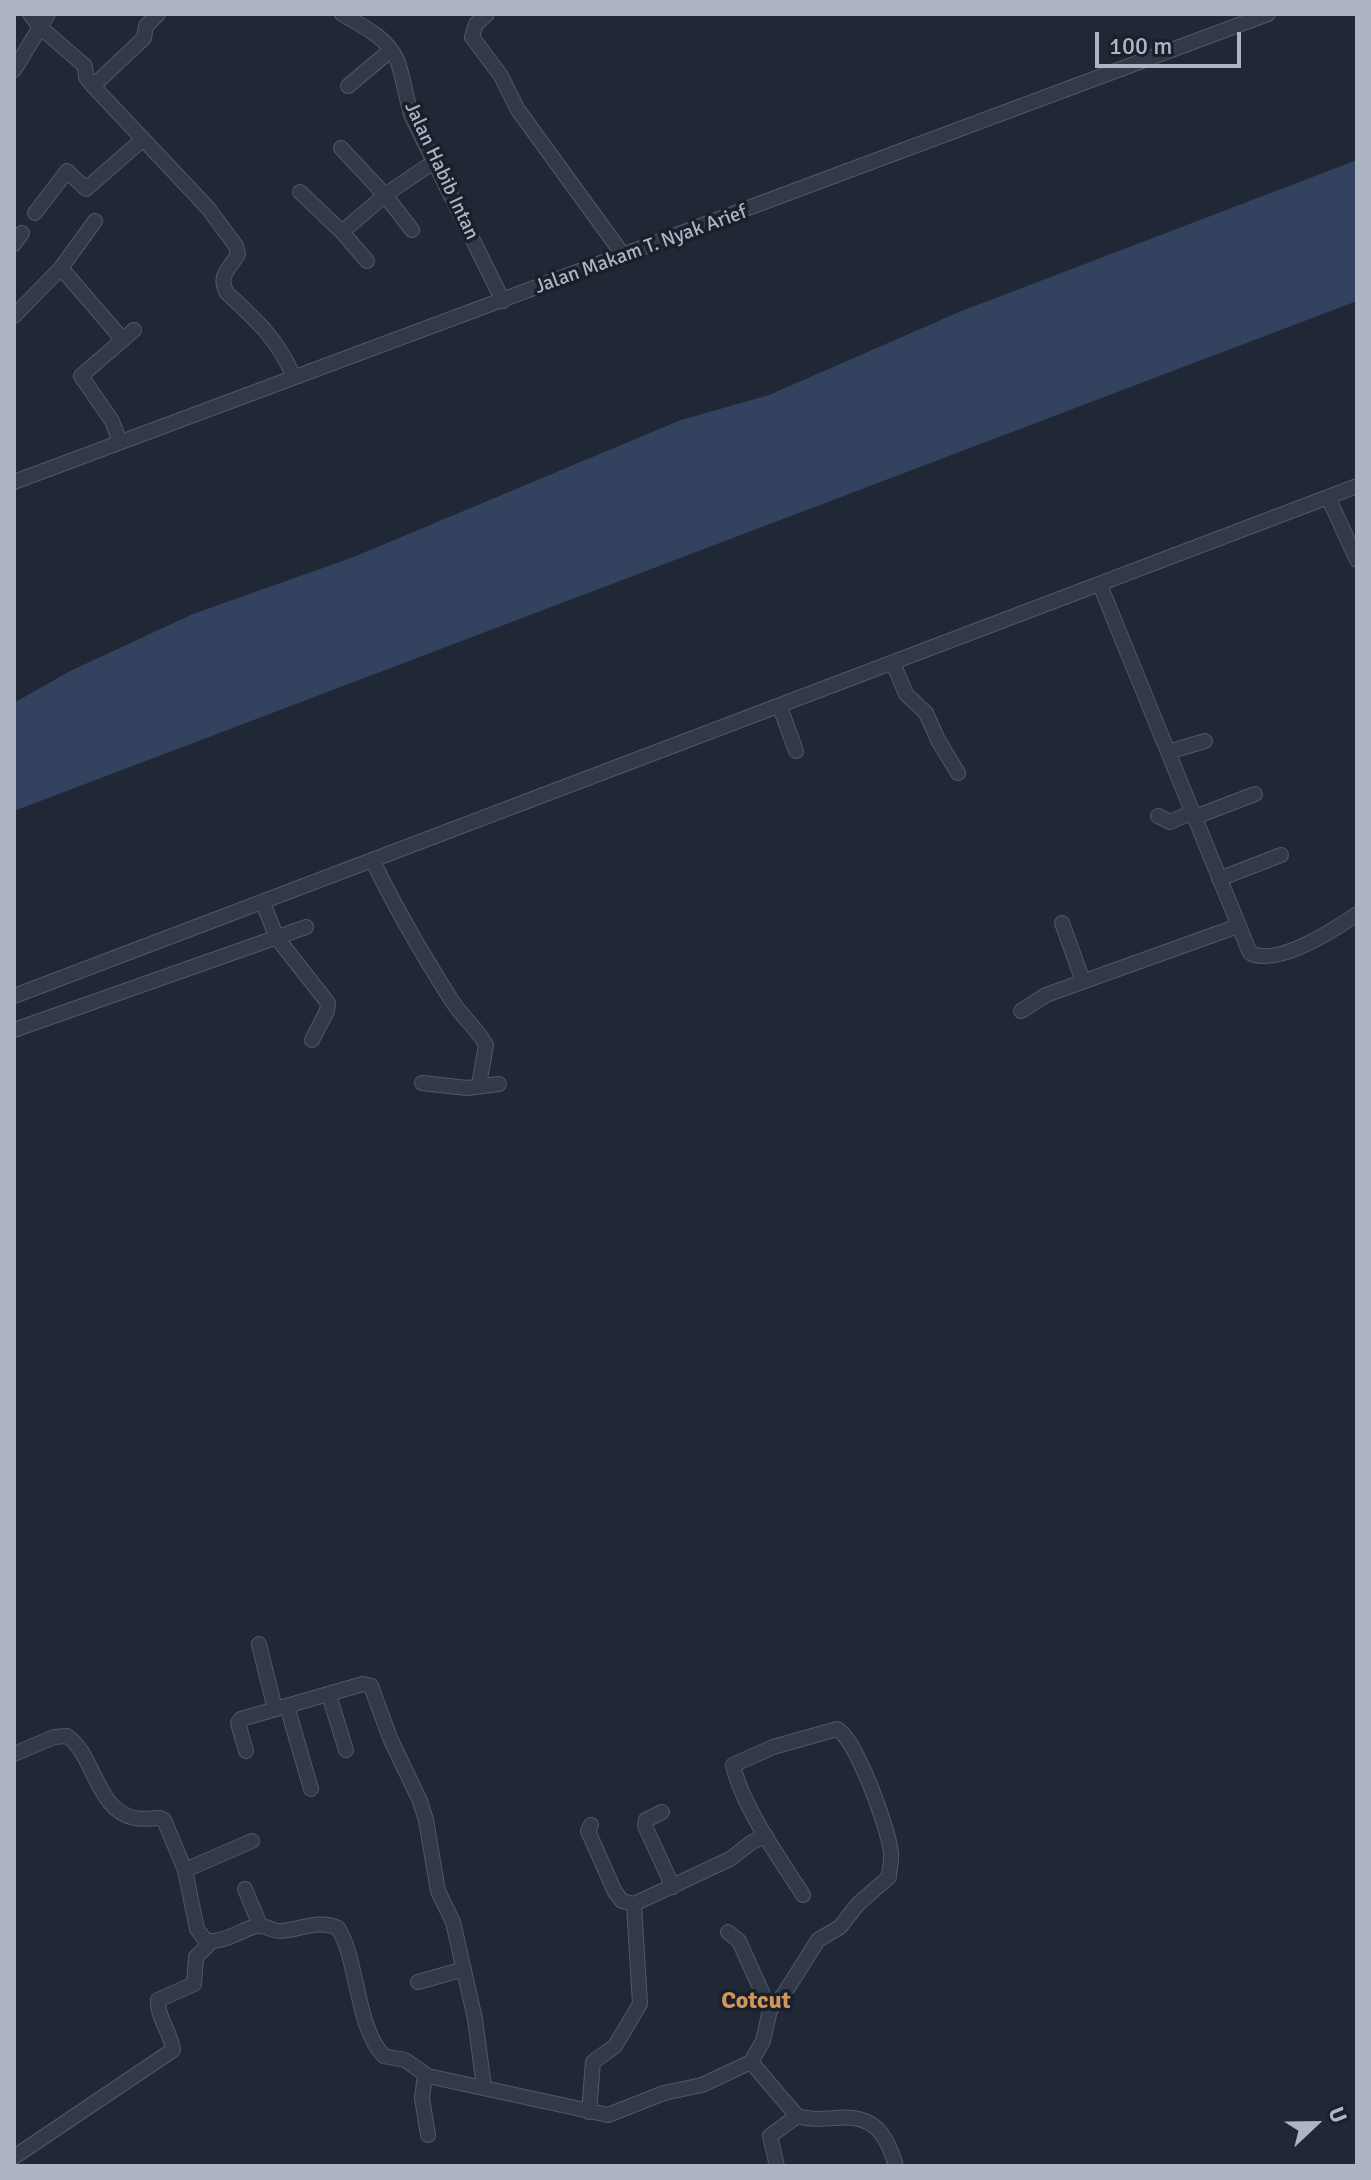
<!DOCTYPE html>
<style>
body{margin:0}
#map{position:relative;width:1371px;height:2180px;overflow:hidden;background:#202836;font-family:Signika,sans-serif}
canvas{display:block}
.frame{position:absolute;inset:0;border:16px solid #adb4c4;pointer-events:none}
.north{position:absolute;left:1275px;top:2084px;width:80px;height:80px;-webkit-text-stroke:6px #191f2b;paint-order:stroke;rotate:68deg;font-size:22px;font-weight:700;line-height:32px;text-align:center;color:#adb4c4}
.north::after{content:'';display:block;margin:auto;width:28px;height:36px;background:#adb4c4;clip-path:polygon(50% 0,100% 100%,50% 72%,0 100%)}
.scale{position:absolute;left:1095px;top:32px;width:146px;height:36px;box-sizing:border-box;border:4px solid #adb4c4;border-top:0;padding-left:10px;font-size:24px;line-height:28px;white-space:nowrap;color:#adb4c4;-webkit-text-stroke:6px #191f2b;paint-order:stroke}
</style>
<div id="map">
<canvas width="1371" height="2180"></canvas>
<div class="frame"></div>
<div class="north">U</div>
<div class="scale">100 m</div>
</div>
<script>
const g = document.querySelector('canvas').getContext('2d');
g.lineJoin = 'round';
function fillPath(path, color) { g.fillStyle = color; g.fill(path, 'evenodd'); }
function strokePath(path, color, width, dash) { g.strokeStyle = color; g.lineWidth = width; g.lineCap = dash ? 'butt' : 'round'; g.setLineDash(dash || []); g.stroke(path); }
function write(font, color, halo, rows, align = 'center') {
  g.font = font + ' Signika,sans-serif'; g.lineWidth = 7; g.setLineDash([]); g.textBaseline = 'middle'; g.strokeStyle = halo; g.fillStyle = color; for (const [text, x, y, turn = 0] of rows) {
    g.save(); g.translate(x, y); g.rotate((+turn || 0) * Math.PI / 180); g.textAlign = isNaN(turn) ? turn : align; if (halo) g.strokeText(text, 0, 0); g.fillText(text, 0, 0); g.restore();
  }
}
fillPath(new Path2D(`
 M1357 160V301L14 811V703L68 672 193 614 351 558 681 420 769 395 959 312Z`), '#33425e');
const minor = new Path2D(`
 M30 14 40 27 85 66 86 77 93 86 208 208 236 246 238 254C230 269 217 275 227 293 258 322 276 337 294 377
 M342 14C362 26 387 37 397 60 403 74 406 99 412 117L503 301
 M487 14 476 24 472 37 501 76 518 110 624 256
 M14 70 48 14
 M93 86 144 38 146 26 158 14
 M348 86 391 50
 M341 148 385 195 412 230
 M300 192 342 232 367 261
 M35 213 67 171 86 189 142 140
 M342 232 385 195 435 161
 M14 244 22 233
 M61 268 95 221
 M14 316 61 268 123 340
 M120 442 112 421 81 376 134 330
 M14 482 1268 14
 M1328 497 1357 560
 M1100 585 1250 953C1278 967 1334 930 1357 914
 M893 663 906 694 926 713 938 740 958 773
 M780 707 796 751
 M1168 752 1205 741
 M1158 816 1170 822 1193 812
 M1195 817 1255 794
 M373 861C396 910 423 955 452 1001 462 1017 477 1028 486 1045L479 1085
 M1219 879 1281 855
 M263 903 277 938 328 1003 327 1011 312 1040
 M1062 923 1083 981
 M14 996 1357 486
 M1021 1011 1046 995 1238 926
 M14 1030 306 927
 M422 1083 467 1088 499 1084
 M259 1644 275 1709
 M329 1695 346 1750
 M287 1706 311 1789
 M246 1751 238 1723 241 1719 363 1684 371 1686 390 1738 420 1801 426 1820 438 1891 453 1922 475 2019 484 2087
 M14 1754 54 1737 67 1736C95 1755 96 1811 135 1818 143 1820 152 1818 160 1818L164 1820 185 1870 197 1929 206 1941C224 1943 239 1931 256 1926 264 1924 271 1931 280 1931 300 1930 318 1919 338 1928 358 1959 356 2028 384 2056L405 2060 428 2076 608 2115 664 2093 702 2085 751 2062 797 2116C810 2120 821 2119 835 2118 873 2114 886 2132 896 2166
 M662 1812 646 1820 645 1826 673 1887
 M591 1825 588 1831 615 1892 622 1901 634 1904
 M185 1870 252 1841
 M245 1889 260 1925
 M728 1932 739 1941 770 2010
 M418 1982 464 1969
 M751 2062 763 2041 770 2010 784 1994 818 1940 840 1927 858 1904 889 1877C889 1869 892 1861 891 1853 889 1830 856 1738 837 1729L773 1747 733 1765C742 1806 780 1859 803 1895
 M425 2075 422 2098 428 2135
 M589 2112 593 2062 615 2046 640 2004 634 1904 730 1859 752 1842 766 1836
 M14 2157 173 2050C171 2032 157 2018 158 2000L194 1984 196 1957 211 1942
 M777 2166 770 2136 797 2116`);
strokePath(minor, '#515765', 16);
strokePath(minor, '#333a47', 14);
write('20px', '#adb4c4', '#191f2b', [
 ["Jalan Habib Intan",441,171,65],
 ["Jalan Makam T. Nyak Arief",641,250,-20]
]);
write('bold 24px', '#d1965b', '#191f2b', [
 ["Cotcut",756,2002]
]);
</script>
